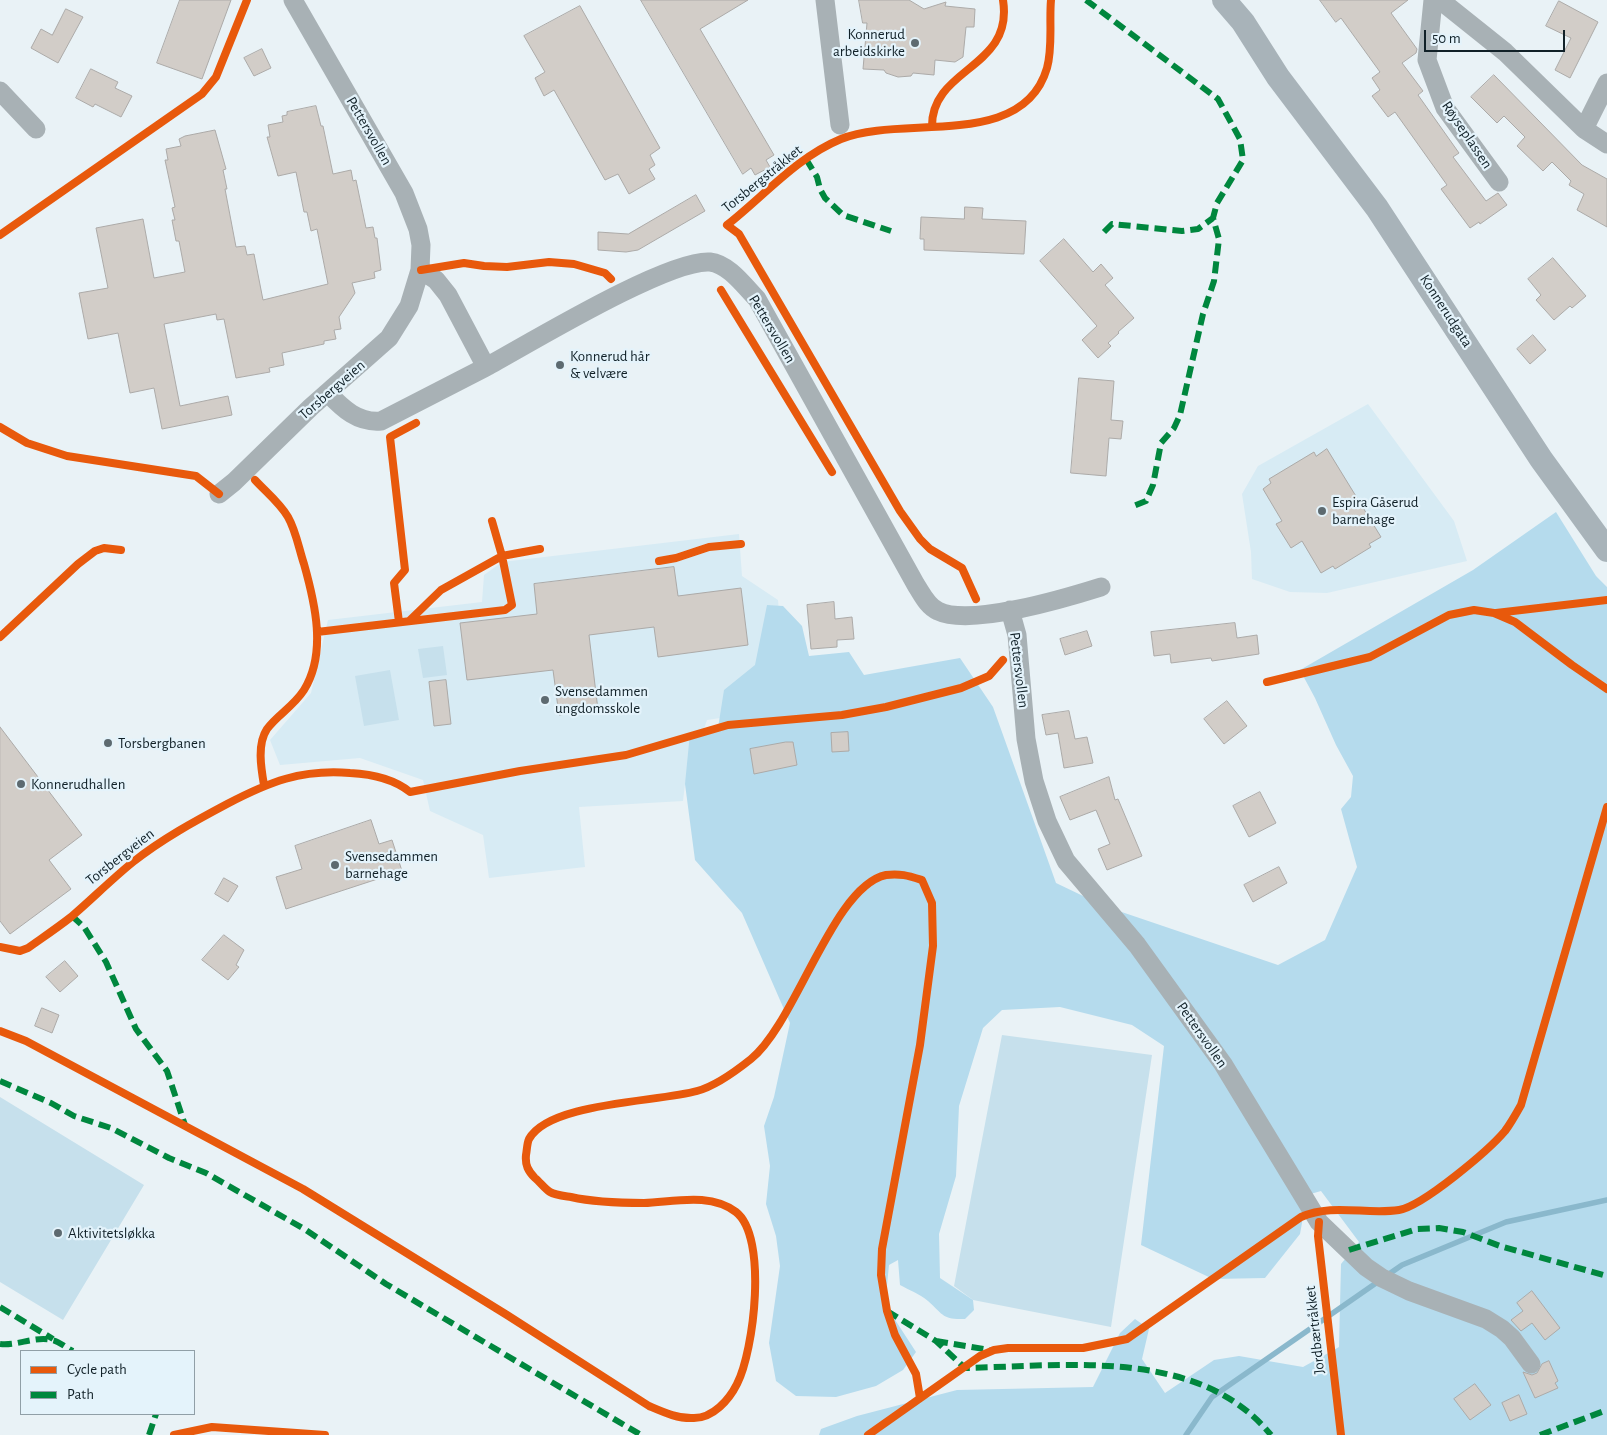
<!DOCTYPE html>
<meta charset="utf-8">
<style>
body{margin:0}
#map{position:relative;width:1607px;height:1435px;overflow:hidden;background:#e9f2f6;font-family:"Alegreya Sans",sans-serif}
canvas{display:block}
.legend{position:absolute;left:20px;top:1350px;width:175px;height:65px;box-sizing:border-box;background:#e4f3fb;border:1px solid #909fa7;margin:0;padding:6px 9px;list-style:none;font-size:15px;color:#112128}
.legend li{display:flex;align-items:center;gap:10px;height:25px}
.legend b{width:25px;border:1px solid #909fa7}
.scale{position:absolute;left:1424px;top:30px;width:141px;height:22px;box-sizing:border-box;border:2px solid #112128;border-top:0;padding-left:6px;font-size:15px;line-height:18px;white-space:nowrap;color:#112128;-webkit-text-stroke:4px #e4f3fb;paint-order:stroke}
</style>
<div id="map">
<canvas width="1607" height="1435"></canvas>
<ul class="legend">
<li><b style="height:6px;background:#e8590c"></b>Cycle path</li>
<li><b style="height:6px;background:#00873e"></b>Path</li>
</ul>
<div class="scale">50 m</div>
</div>
<script>
const g = document.querySelector('canvas').getContext('2d');
g.lineJoin = 'round';
function fillPath(path, color) { g.fillStyle = color; g.fill(path, 'evenodd'); }
function strokePath(path, color, width, dash) { g.strokeStyle = color; g.lineWidth = width; g.lineCap = dash ? 'butt' : 'round'; g.setLineDash(dash || []); g.stroke(path); }
function write(font, color, halo, rows, align = 'center') {
  g.font = font + ' "Alegreya Sans",sans-serif'; g.lineWidth = 4.5; g.setLineDash([]); g.textBaseline = 'middle'; g.strokeStyle = halo; g.fillStyle = color; for (const [text, x, y, turn = 0] of rows) {
    g.save(); g.translate(x, y); g.rotate((+turn || 0) * Math.PI / 180); g.textAlign = isNaN(turn) ? turn : align; if (halo) g.strokeText(text, 0, 0); g.fillText(text, 0, 0); g.restore();
  }
}
fillPath(new Path2D(`
 M1368 404 1454 521 1467 561 1327 593 1290 592 1252 579 1251 552 1242 494 1258 466Z
 M739 534 742 576 778 600 787 708 707 720 685 784 683 801 579 807 585 867 489 878 483 835 430 811 423 780 360 758 280 765 270 740 311 693 328 620 482 602 484 575 502 562Z`), '#d7ebf4');
fillPath(new Path2D(`
 M443 646 447 675 423 678 418 649Z
 M390 670 399 720 364 726 355 676Z
 M1002 1035 1152 1055 1111 1327 973 1300 954 1286Z
 M0 1097 144 1185 63 1320 0 1282Z`), '#c6e0ec');
fillPath(new Path2D(`
 M1556 512 1596 576 1607 587V1435H819L821 1429 857 1416 957 1390 1093 1387 1120 1333 1135 1319 1149 1329 1142 1359 1165 1393 1214 1360 1239 1356 1303 1367 1339 1347 1341 1264 1359 1242 1321 1191 1307 1195 1300 1234 1265 1278 1213 1279 1141 1245 1164 1046 1132 1025 1060 1007 1002 1010 983 1028 959 1106 956 1176 939 1234 940 1278 973 1300 974 1310 965 1319C942 1320 943 1314 928 1301 920 1294 909 1290 900 1285L898 1260 889 1265 887 1285 888 1309 916 1352 903 1370 876 1386 836 1397 796 1396 776 1381 769 1343 780 1266 776 1236 766 1204 770 1166 764 1126 774 1097 790 1023 742 913 695 860 685 784 690 733 718 728 724 690 755 665 767 605 783 606 802 626 809 656 849 652 864 675 960 658 993 707 1056 883 1104 906 1278 965 1325 940 1357 867 1341 809 1351 797 1353 776 1336 745 1315 698 1300 670 1473 570Z`), '#b5dbed');
strokePath(new Path2D(`
 M1186 1435 1212 1397 1402 1265 1506 1222 1607 1200`), '#8ab8cc', 5.5);
const building = new Path2D(`
 M180 0H231L202 79 157 63Z
 M641 0H748L700 29 774 155 766 160 770 167 755 175 751 168 743 174Z
 M859 0H909L924 9 946 2 945 6 975 9 974 27H966L963 57 955 62 935 60 934 75 913 73 911 76 898 77 886 73 884 70 863 69 867 23H863Z
 M1320 0H1408L1391 13 1417 49 1416 53 1402 63 1423 91 1418 95 1459 153 1453 157 1486 201 1498 193 1507 205 1480 224 1479 222 1470 228 1441 189 1447 185 1395 112 1388 117 1372 96 1380 90 1372 78 1380 72 1341 18 1336 22Z
 M1559 1 1598 22 1570 78 1555 70 1571 38 1546 26Z
 M580 6 660 148 650 155 655 165 649 169 655 179 629 194 618 174 605 180 554 90 544 96 535 78 545 72 524 36Z
 M66 9 83 17 58 63 31 48 41 29 52 35Z
 M262 49 271 68 254 76 244 58Z
 M91 69 118 82 115 88 132 96 121 117 95 104 93 107 76 98Z
 M1494 75 1582 165 1607 179V227L1577 210 1584 194 1569 185 1571 181 1552 162 1543 171 1517 146 1525 137 1504 116 1497 123 1471 97Z
 M316 106 321 126H323L333 174 351 170 353 181 356 180 366 228 373 227 375 238H377L381 270 374 272 375 278 352 283 355 293 339 317 341 329 334 330 336 339 324 341V344L282 353 284 365 269 368 270 372 236 378 224 319 217 320 216 314 164 324 180 406 228 396 232 415 162 429 154 388 130 393 118 333 88 339 79 293 108 288 96 228 143 219 154 278 185 272 179 241H176L172 220H175L172 208 175 207 165 160H168L166 149 181 146 179 139 185 136 215 130 226 169 223 170 227 189H225L236 247 245 246 247 255 254 254 263 300 328 284 317 229 311 231 307 212H304L296 172 278 176 267 137H270L268 125 283 122 282 116 287 115V112Z
 M696 195 705 211 638 250 626 252 598 250V232L628 234Z
 M965 207 983 208 982 219 1026 221 1024 254 924 250V239H920L921 217 964 219Z
 M1064 239 1093 272 1101 264 1113 278 1105 285 1134 318 1118 332 1119 333 1108 343 1111 346 1098 358 1082 340 1097 326 1040 261Z
 M1553 258 1586 296 1572 308 1570 306 1554 320 1536 300 1541 295 1528 279Z
 M1533 335 1546 350 1530 364 1517 349Z
 M1079 378 1114 381 1111 420 1123 421 1121 439 1109 438 1106 476 1071 473Z
 M1327 449 1381 537 1369 544 1371 547 1335 569 1333 566 1321 573 1302 541 1291 548 1276 524 1282 521 1263 489 1271 483 1269 479 1314 452 1316 456Z
 M674 567 678 596 741 588 748 645 658 657 654 627 589 635 598 710 559 715 553 670 467 680 460 623 537 614 534 584Z
 M834 602 835 619 852 617 854 639 837 640V647L811 649 807 605Z
 M1235 623 1237 638 1257 635 1259 654 1212 661 1211 658 1171 663 1170 654 1154 656 1151 632Z
 M1087 631 1092 646 1065 655 1060 639Z
 M446 680 451 724 434 726 429 682Z
 M1227 701 1247 726 1224 744 1204 719Z
 M1069 711 1075 739 1087 737 1093 763 1064 768 1058 733 1046 735 1042 715Z
 M0 727 82 835 49 860 71 889 10 934 0 921Z
 M848 732 849 751 832 752 831 733Z
 M786 742H793L797 765 754 774 750 749Z
 M1109 777 1115 800 1118 799 1142 856 1107 870 1098 849 1110 844 1096 810 1070 820 1060 797Z
 M1260 792 1276 823 1249 837 1233 806Z
 M371 820 379 844 392 840 402 871 286 909 276 877 302 869 295 846Z
 M1279 867 1287 883 1253 902 1244 885Z
 M224 878 238 886 228 902 215 894Z
 M224 935 244 950 236 965 239 967 228 980 202 960Z
 M65 961 78 976 60 992 46 977Z
 M42 1008 59 1015 52 1033 35 1026Z
 M1532 1291 1560 1328 1545 1340 1532 1323 1521 1331 1511 1320 1523 1311 1517 1303Z
 M1549 1361 1558 1381 1555 1383 1558 1388 1535 1398 1523 1372 1532 1375 1537 1373 1542 1364Z
 M1475 1384 1491 1405 1470 1420 1454 1399Z
 M1519 1395 1527 1414 1510 1421 1502 1403Z`);
fillPath(building, '#d2cdc8');
strokePath(building, '#acaaa8', 1);
strokePath(new Path2D(`
 M825 0 840 125
 M1433 0 1427 60 1445 108 1499 182
 M1440 0 1505 52 1584 129 1607 144
 M0 91 36 129
 M1584 129 1607 83
 M421 270 436 280 448 295 486 367C530 343 668 259 710 262 729 264 745 287 757 299L916 585C922 594 927 606 938 611 970 627 1066 598 1101 587
 M328 393C343 409 358 423 381 421L486 367
 M219 494 234 482 311 407 389 338 409 306 420 270 421 245 418 229 404 193 293 0
 M1010 610 1017 635 1026 739 1034 781 1047 821 1066 861 1137 945 1223 1064 1319 1222 1366 1267 1382 1278 1409 1291 1486 1319 1502 1329 1512 1338 1531 1364`), '#a8b1b5', 19);
strokePath(new Path2D(`
 M1224 0 1243 22 1278 77 1377 208 1541 459 1607 550`), '#a8b3b9', 24);
strokePath(new Path2D(`
 M1086 0 1218 99 1240 139 1243 160 1217 203 1213 218 1219 239 1214 281 1203 314 1180 415 1174 428 1161 443 1153 485 1146 501 1131 507
 M806 159 817 177 820 189 825 198 843 215 891 231
 M1104 232 1112 224 1182 231 1198 229 1213 218
 M72 916 84 927 106 962 136 1029 167 1071 185 1125
 M0 1081 51 1103 74 1116 111 1128 169 1158 206 1173 306 1230 386 1284 641 1435
 M1349 1250 1417 1229 1439 1228 1463 1232 1500 1246 1607 1276
 M0 1307 53 1339
 M887 1311 936 1341 965 1368C1067 1366 1199 1347 1271 1435
 M936 1341 990 1350
 M0 1344C17 1346 35 1336 52 1340 59 1341 66 1348 73 1351
 M149 1435 156 1414
 M1540 1435 1607 1410`), '#00873e', 6, [12, 6]);
strokePath(new Path2D(`
 M932 127C931 67 1014 69 1003 0
 M0 235 202 94 216 77 247 0
 M421 270 464 263 484 266 507 267 549 262 574 264 605 273 611 279
 M721 290 832 472
 M0 427 27 443 67 456 196 476 219 494
 M255 480C266 492 280 503 288 517 296 531 299 549 304 564 315 603 327 653 304 690 293 707 277 715 267 729 257 744 261 768 264 785
 M659 561 676 558 709 547 741 544
 M976 599 962 568 930 549 920 539 900 511 739 234 727 225C764 196 797 157 841 139 902 114 1023 151 1047 68 1053 47 1049 22 1051 0
 M1496 613 1607 600
 M409 621 441 590 502 556 492 521
 M399 622 394 583 405 570 390 437 416 423
 M317 632 505 610 512 605 502 556 540 549
 M0 637 78 564 95 551 104 548 121 550
 M1267 682 1370 657 1449 615 1474 610 1494 613 1515 622 1572 665 1607 689
 M0 947 20 951 28 948C42 938 57 928 71 917 92 899 112 879 133 862 162 839 195 821 227 804 269 782 301 769 350 773 370 774 394 779 410 792L520 771 626 755 728 725 842 715 886 707 961 688 989 676 1003 660
 M0 1031 26 1041 303 1189 507 1315 649 1406C663 1412 678 1419 694 1418 713 1418 729 1400 737 1384 754 1351 768 1237 736 1212 710 1192 673 1202 644 1203 620 1203 593 1202 571 1197 565 1196 555 1195 550 1192 545 1189 540 1182 535 1178 528 1171 525 1165 526 1155 527 1150 527 1143 529 1139 549 1102 659 1102 697 1091 716 1086 736 1071 751 1059 796 1023 833 886 886 875 900 873 909 876 922 880L932 903 933 946 920 1045 882 1249 881 1275 887 1311 895 1335 916 1374 920 1398
 M1319 1222 1318 1236 1341 1435
 M174 1435 212 1427 325 1435
 M868 1435 980 1356 994 1350 1008 1348H1083L1127 1339 1301 1217C1333 1203 1366 1215 1399 1210 1423 1206 1489 1150 1505 1131 1511 1123 1516 1114 1521 1105L1607 807`), '#e8590c', 8);
for (const [x, y, r, color] of [
 [915,43,5,"#5d6a70"],
 [560,365,5,"#5d6a70"],
 [1322,511,5,"#5d6a70"],
 [545,700,5,"#5d6a70"],
 [108,743,5,"#5d6a70"],
 [21,784,5,"#5d6a70"],
 [335,865,5,"#5d6a70"],
 [58,1233,5,"#5d6a70"]
]) { const dot = new Path2D(); dot.arc(x, y, r, 0, 2 * Math.PI); g.fillStyle = color; g.fill(dot); strokePath(dot, '#e4f3fb', 2); }
write('15px', '#112128', '#e4f3fb', [
 ["Konnerud",905,34,"right"],
 ["arbeidskirke",905,51,"right"],
 ["Konnerud hår",570,356],
 ["& velvære",570,373],
 ["Espira Gåserud",1332,502],
 ["barnehage",1332,519],
 ["Svensedammen",555,691],
 ["ungdomsskole",555,708],
 ["Torsbergbanen",118,743],
 ["Konnerudhallen",31,784],
 ["Svensedammen",345,856],
 ["barnehage",345,873],
 ["Aktivitetsløkka",68,1233]
], 'left');
write('15px', '#112128', '#e4f3fb', [
 ["Pettersvollen",369,131,60],
 ["Røyseplassen",1467,135,56],
 ["Torsbergstråkket",762,179,-39],
 ["Konnerudgata",1446,311,57],
 ["Pettersvollen",772,329,59],
 ["Torsbergveien",332,390,-41],
 ["Pettersvollen",1019,670,83],
 ["Torsbergveien",120,857,-38],
 ["Pettersvollen",1202,1035,55],
 ["Jordbærtråkket",1315,1330,-96]
]);
</script>
